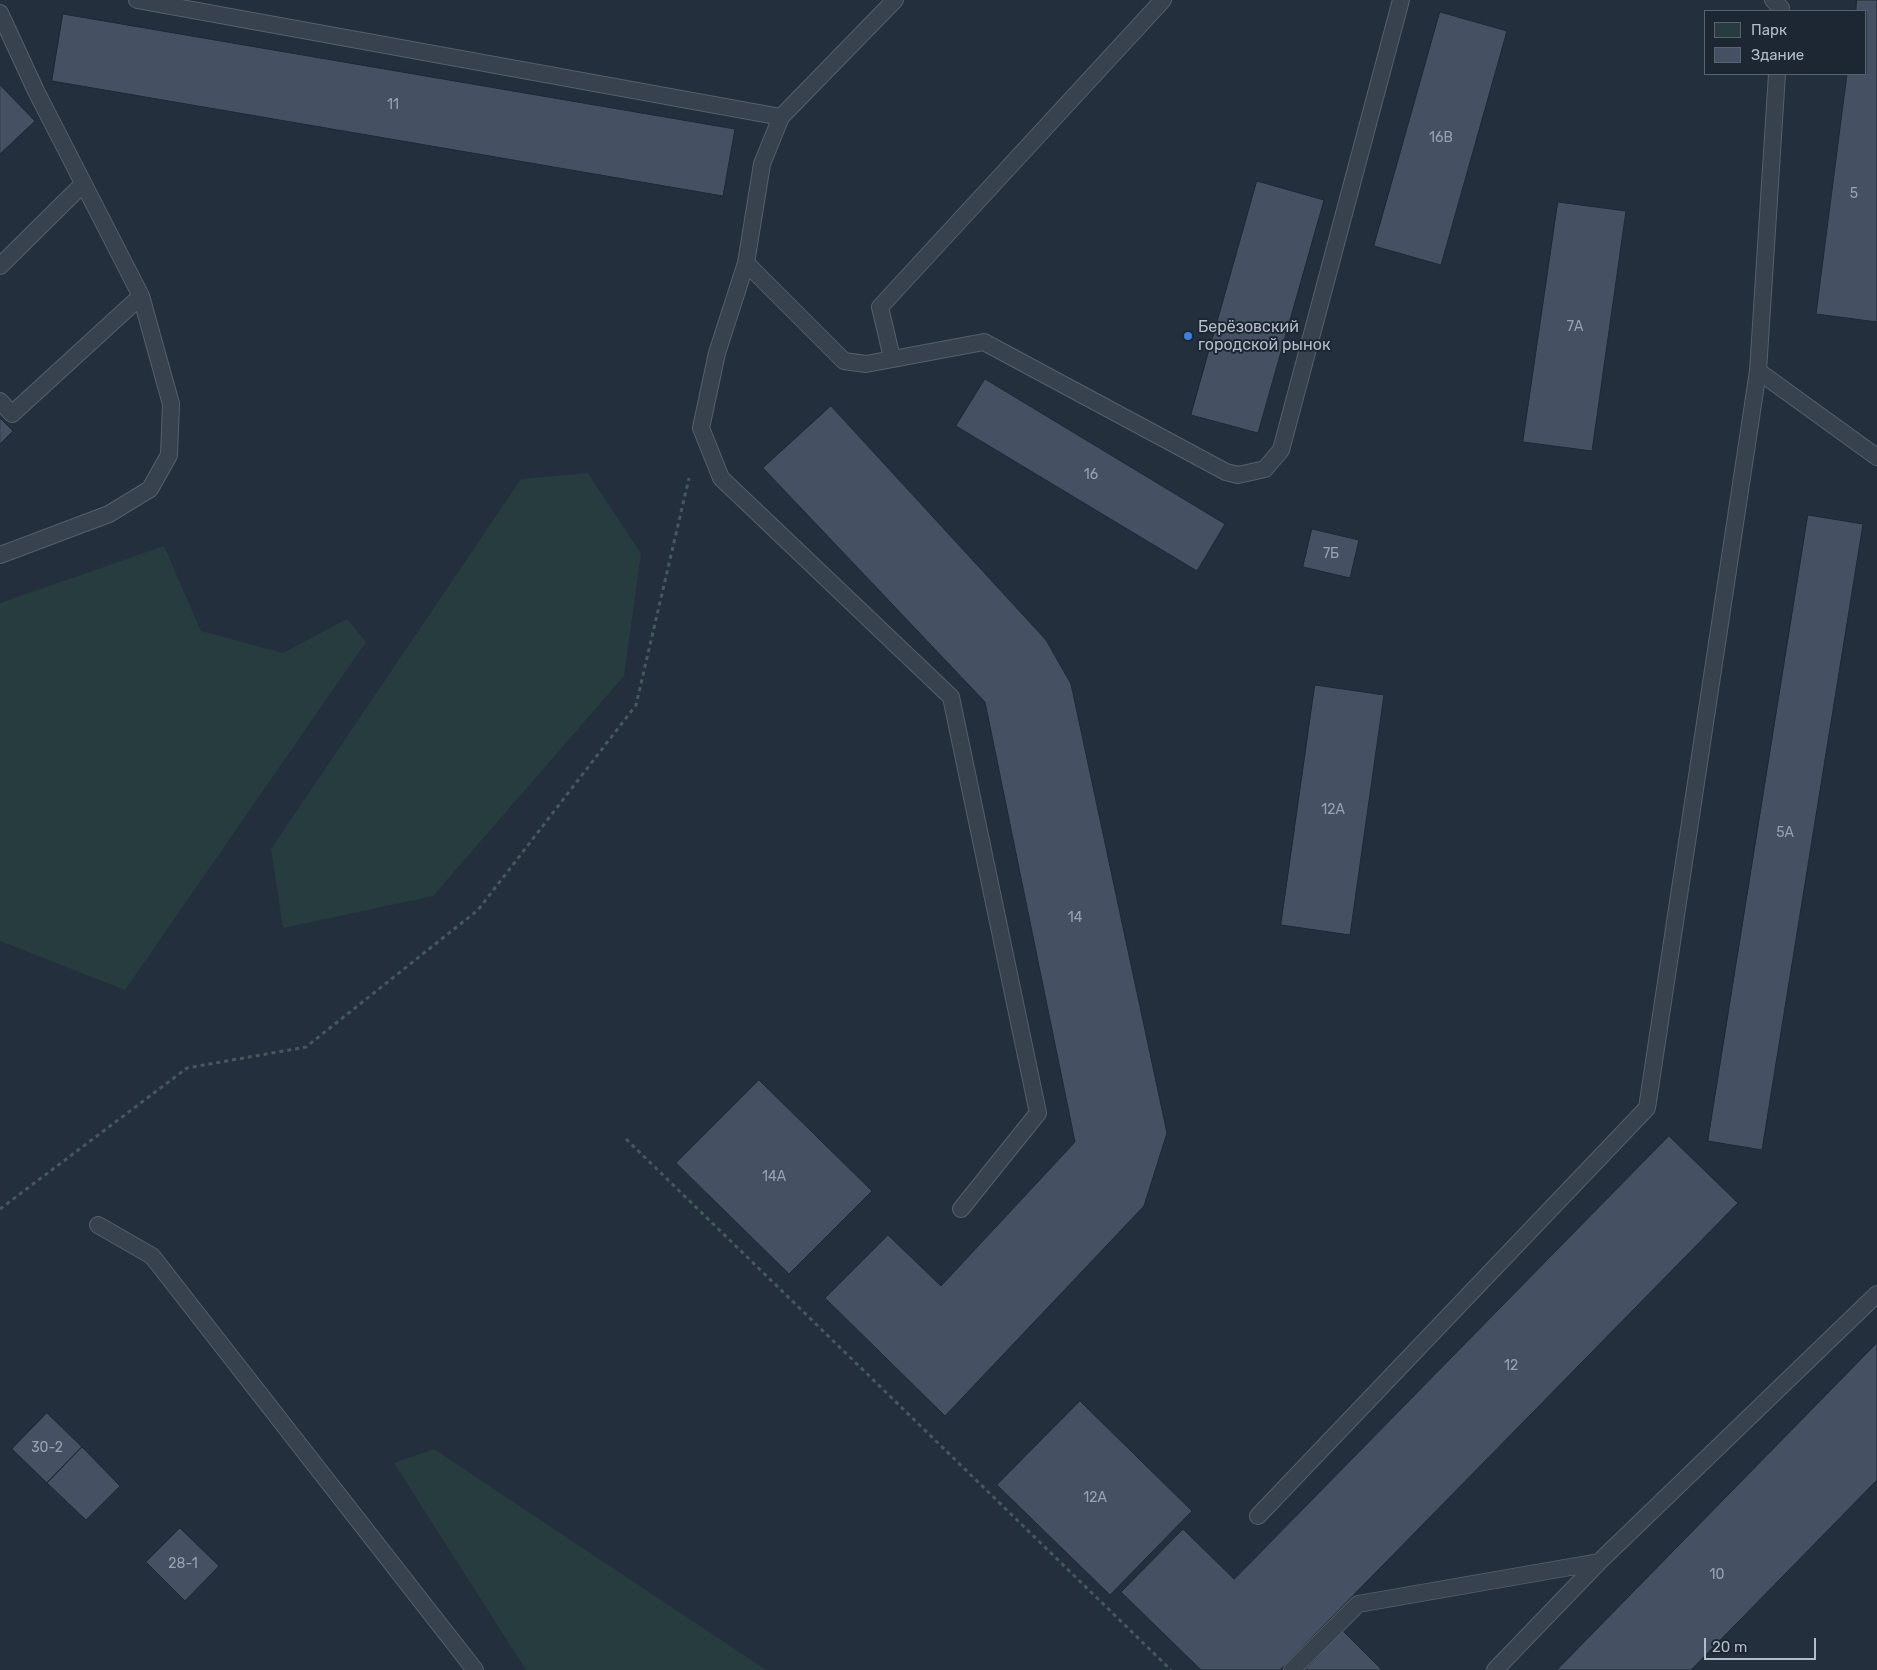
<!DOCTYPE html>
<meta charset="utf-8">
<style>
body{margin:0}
#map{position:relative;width:1877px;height:1670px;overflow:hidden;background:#242f3e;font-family:Rubik,sans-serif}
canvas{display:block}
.legend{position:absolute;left:1704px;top:10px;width:162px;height:65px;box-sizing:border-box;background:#1d2633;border:1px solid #59626f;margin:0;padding:6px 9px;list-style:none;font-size:15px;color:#b4bcc9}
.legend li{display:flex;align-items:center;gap:10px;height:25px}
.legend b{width:25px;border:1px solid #59626f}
.scale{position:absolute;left:1704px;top:1638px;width:112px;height:22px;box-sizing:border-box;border:2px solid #b4bcc9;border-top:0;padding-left:6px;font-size:15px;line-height:18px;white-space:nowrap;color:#b4bcc9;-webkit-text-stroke:4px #1d2633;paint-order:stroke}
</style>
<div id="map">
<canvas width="1877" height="1670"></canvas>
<ul class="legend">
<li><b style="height:14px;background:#263c3f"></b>Парк</li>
<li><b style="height:14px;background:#455162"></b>Здание</li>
</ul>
<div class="scale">20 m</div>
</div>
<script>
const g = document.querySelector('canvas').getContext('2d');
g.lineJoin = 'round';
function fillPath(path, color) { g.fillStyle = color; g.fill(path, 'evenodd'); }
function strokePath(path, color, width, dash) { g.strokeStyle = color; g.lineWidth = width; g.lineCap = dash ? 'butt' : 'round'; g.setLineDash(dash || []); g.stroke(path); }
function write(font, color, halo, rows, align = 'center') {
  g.font = font + ' Rubik,sans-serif'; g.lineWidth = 4; g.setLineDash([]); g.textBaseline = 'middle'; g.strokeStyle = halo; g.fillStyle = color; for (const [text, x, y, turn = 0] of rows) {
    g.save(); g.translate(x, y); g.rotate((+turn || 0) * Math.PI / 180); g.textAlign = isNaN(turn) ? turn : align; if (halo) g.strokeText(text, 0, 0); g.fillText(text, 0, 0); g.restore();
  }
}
fillPath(new Path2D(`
 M588 473 641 554 624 676 433 896 283 928 271 849 521 479Z
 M164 546 201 631 283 653 347 619 366 642 125 990 0 941V603Z
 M434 1449 766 1670H526L394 1463Z`), '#263c3f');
const building = new Path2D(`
 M1857 0H1877V322L1816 314 1847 74H1866V11H1856Z
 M1440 12 1507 31 1441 265 1374 246Z
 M63 14 735 129 723 196 52 81Z
 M0 85 35 121 0 154Z
 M1257 181 1324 200 1258 433 1191 415Z
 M1558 202 1626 211 1592 451 1523 442Z
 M985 379 1225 524 1197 571 956 426Z
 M831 406 1046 640 1071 684 1167 1133 1144 1206 945 1416 825 1298 888 1235 941 1286 1075 1142 985 702 763 468Z
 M0 418 13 431 0 444Z
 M1808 515 1863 524 1762 1150 1708 1141Z
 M1312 529 1359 540 1350 578 1303 567Z
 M1315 685 1384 695 1350 935 1281 925Z
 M759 1080 872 1191 789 1274 676 1163Z
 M1669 1136 1738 1203 1280 1670H1201L1121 1592 1183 1529 1234 1579Z
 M1877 1343V1480L1691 1670H1557Z
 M1080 1401 1192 1511 1110 1595 997 1485Z
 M47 1413 82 1447 47 1483 12 1449Z
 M82 1447 120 1486 86 1520 47 1483Z
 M180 1528 219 1566 185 1601 146 1562Z
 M1343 1631 1382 1670H1305Z`);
fillPath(building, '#455162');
strokePath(building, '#1f2835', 1);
const service = new Path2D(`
 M137 0 781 117
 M895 0 781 117 762 164 746 263 844 361 866 364 984 342 1226 472 1238 475 1265 469 1281 450 1401 0
 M1773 0 1781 8
 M0 13 36 91 141 296 171 404 169 455 150 489 109 514 0 555
 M746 263 717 353 701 428 721 478 951 697 1038 1113 961 1209
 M0 266 83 184
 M892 358 880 307 1163 0
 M1758 371 1877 457
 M0 401 12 414 141 296
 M98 1225 152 1256 475 1670
 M1258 1516 1647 1108 1758 371 1777 74
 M1292 1670 1358 1604 1599 1562
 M1495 1670 1599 1562 1877 1294`);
strokePath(service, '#565f6c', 18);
strokePath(new Path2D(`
 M626 1139 1171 1670
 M0 1209 187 1068 306 1047 478 910 636 705 689 478`), '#44595c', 3, [4, 4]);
strokePath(service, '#38414e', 16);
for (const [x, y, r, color] of [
 [1188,336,5,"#3f7fe0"]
]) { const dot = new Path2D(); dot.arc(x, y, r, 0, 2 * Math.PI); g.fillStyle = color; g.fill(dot); strokePath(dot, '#1d2633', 2); }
write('14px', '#98a1af', null, [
 ["11",393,105],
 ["16В",1441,138],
 ["5",1854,194],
 ["7А",1575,327],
 ["16",1091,475],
 ["7Б",1331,554],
 ["12А",1333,810],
 ["5А",1785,833],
 ["14",1075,918],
 ["14А",774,1177],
 ["12",1511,1366],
 ["30-2",47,1448],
 ["12А",1095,1498],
 ["28-1",183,1564],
 ["10",1717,1575]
]);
write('16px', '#b4bcc9', '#1d2633', [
 ["Берёзовский",1198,327],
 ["городской рынок",1198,345]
], 'left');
</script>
